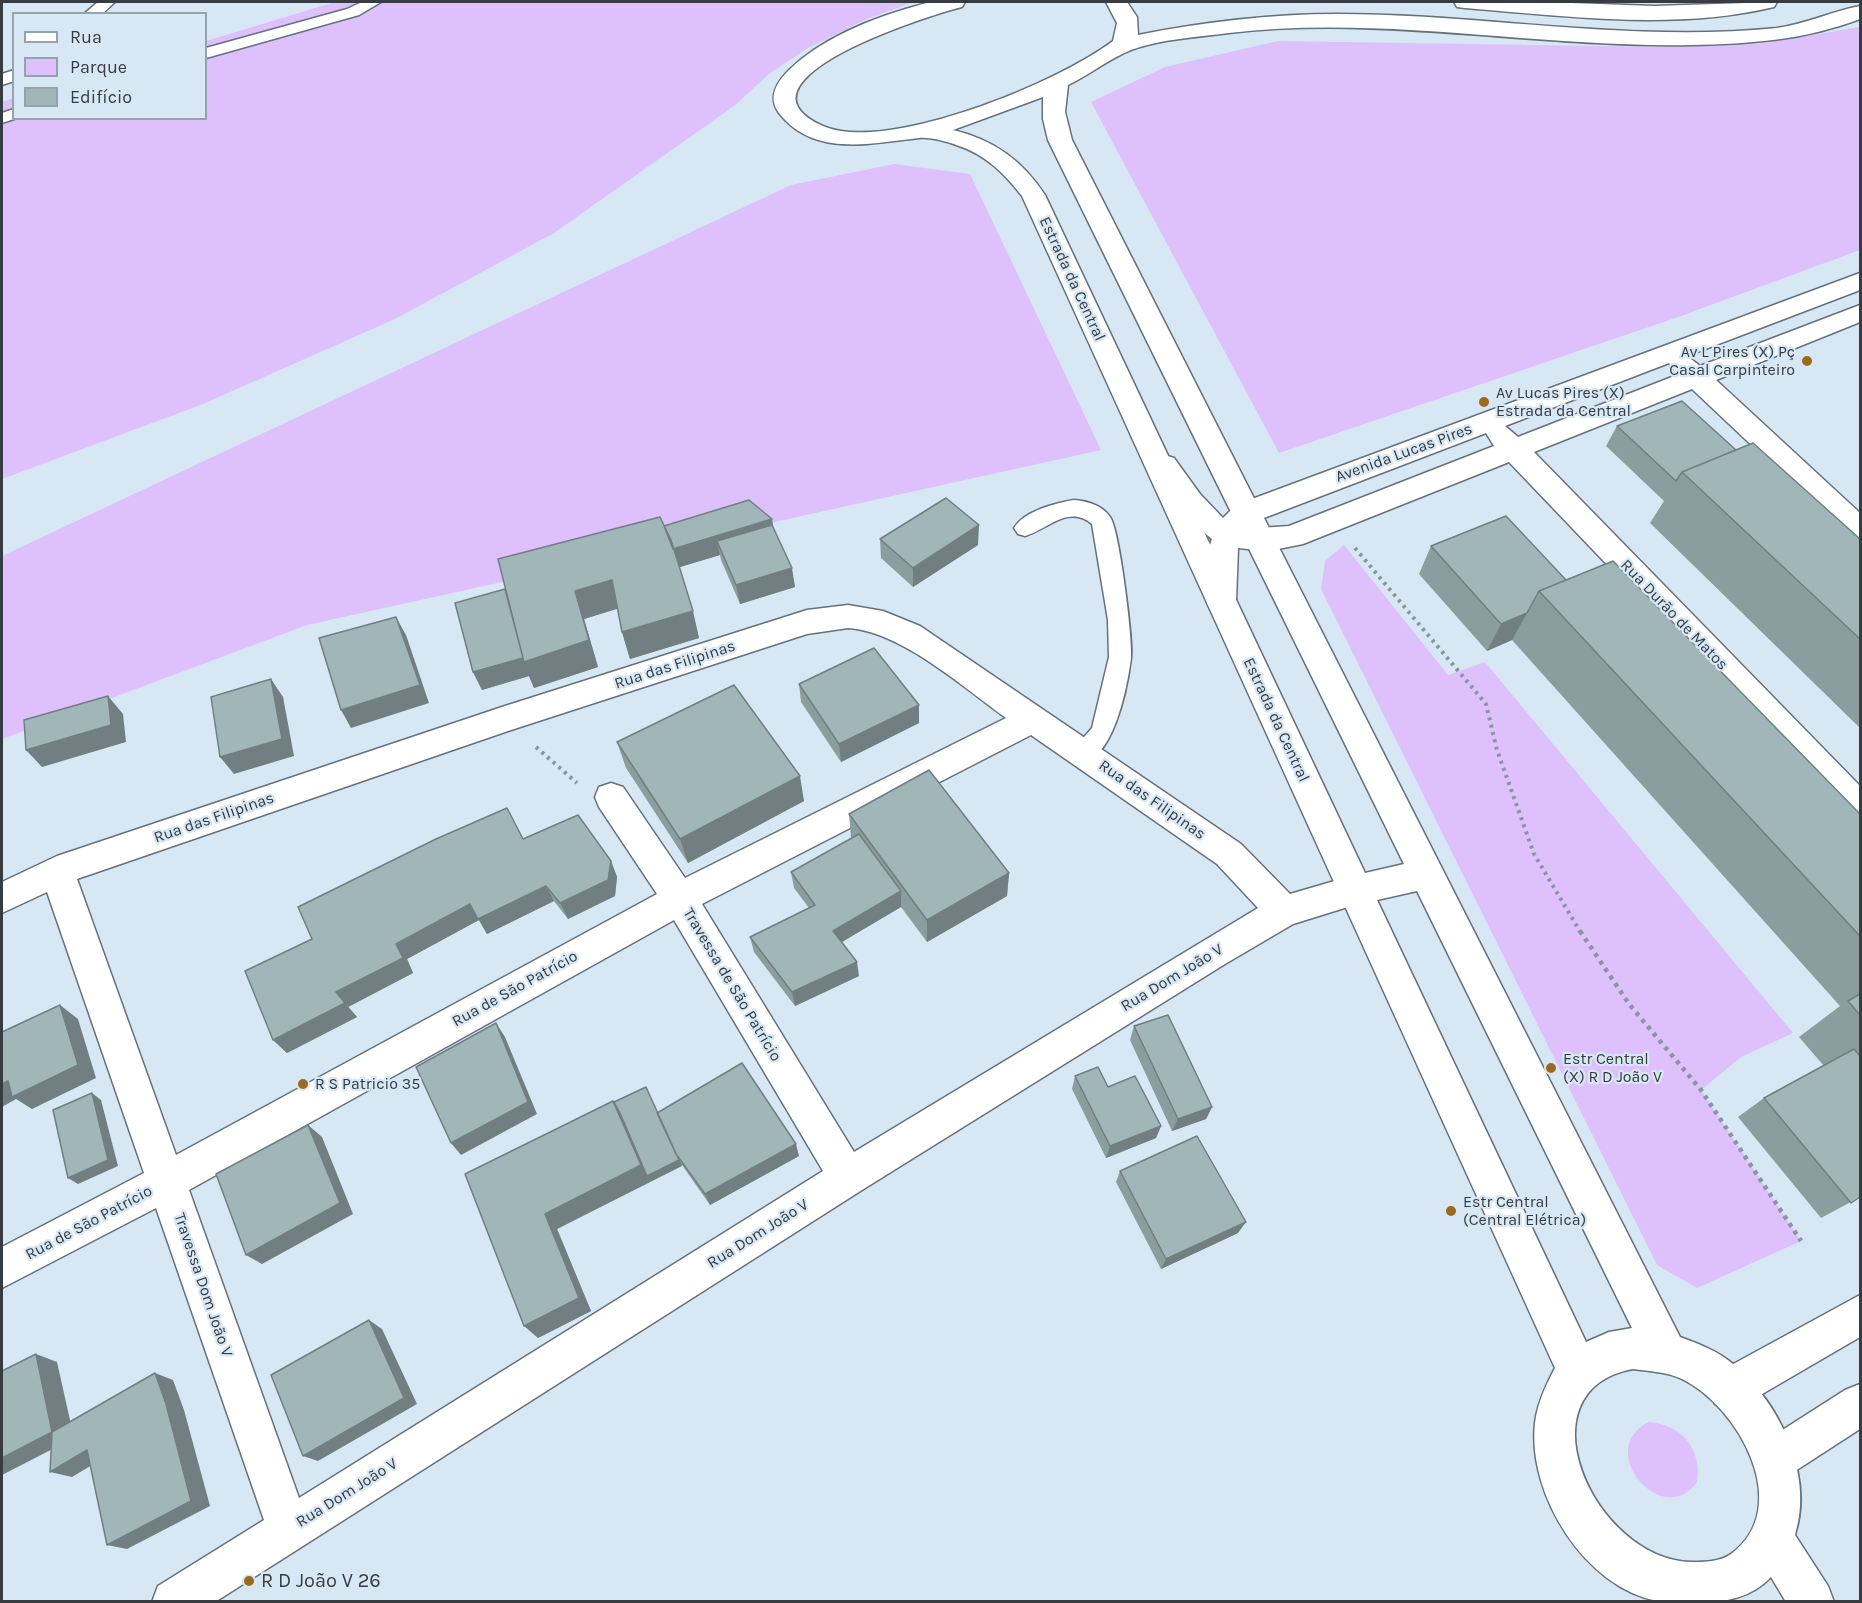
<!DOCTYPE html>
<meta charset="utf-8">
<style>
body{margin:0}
#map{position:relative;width:1862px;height:1603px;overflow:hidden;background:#d7e8f4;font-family:Karla,sans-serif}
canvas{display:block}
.frame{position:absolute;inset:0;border:3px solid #363c41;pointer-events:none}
.legend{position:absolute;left:12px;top:12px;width:195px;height:108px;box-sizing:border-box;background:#d7e8f4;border:2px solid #97a3ac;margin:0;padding:8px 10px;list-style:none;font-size:18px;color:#363c41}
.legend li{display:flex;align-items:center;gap:12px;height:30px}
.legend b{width:30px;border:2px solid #97a3ac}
</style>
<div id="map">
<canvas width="1862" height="1603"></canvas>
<div class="frame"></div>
<ul class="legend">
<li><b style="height:8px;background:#fff"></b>Rua</li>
<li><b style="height:16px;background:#ddc0fc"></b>Parque</li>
<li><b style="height:16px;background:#a1b6b9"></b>Edifício</li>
</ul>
</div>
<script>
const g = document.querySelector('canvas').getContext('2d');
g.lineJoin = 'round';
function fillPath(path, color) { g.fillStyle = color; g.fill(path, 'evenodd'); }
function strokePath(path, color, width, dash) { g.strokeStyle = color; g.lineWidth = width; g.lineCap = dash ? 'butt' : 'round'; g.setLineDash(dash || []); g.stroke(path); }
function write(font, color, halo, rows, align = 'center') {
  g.font = font + ' Karla,sans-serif'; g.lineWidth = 4.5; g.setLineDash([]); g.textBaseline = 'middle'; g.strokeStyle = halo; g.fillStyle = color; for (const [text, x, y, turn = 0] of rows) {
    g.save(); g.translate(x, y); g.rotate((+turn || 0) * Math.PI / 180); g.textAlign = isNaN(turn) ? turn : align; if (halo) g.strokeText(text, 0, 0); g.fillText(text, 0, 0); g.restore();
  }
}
fillPath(new Path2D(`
 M335 2H914L869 18 808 48 770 73 734 106 554 233 395 319 203 404 2 479V102L13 98 14 118H206V41Z
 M1860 27V250L1681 316 1279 453 1091 102 1165 67 1278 41 1662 47 1757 44Z
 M894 164 970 174 1101 450 307 625 2 739V556L791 185Z
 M1344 545 1448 675 1485 662 1793 1033 1741 1057 1701 1090 1801 1241 1697 1288 1657 1265 1321 589 1325 561Z
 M1649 1422C1682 1425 1702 1449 1697 1482 1663 1531 1593 1449 1649 1422Z`), '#ddc0fc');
const lane = new Path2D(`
 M98 2H115L102 14H84Z
 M362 2H381L359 15 206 58V48L347 9Z
 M14 70V81L2 85V74Z
 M14 109V118H17L2 123V113Z
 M1074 500C1087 501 1102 505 1110 517 1119 528 1133 640 1131 658 1128 683 1112 772 1075 759L1071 752 1092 728 1109 657 1108 620 1092 524C1069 504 1048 529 1025 536L1018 534 1014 528C1024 511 1056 503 1074 500Z`);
const street = new Path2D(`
 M1860 273V290L1687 356 1700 366 1860 305V322L1716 380 1860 513V541L1850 538 1692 389 1534 452 1860 786V821L1848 817 1509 462 1303 544 1268 551 1238 548 1236 601 1232 609 1221 613 1210 609C1200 591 1205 558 1212 539L1192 523 1150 465 1154 458 1164 455 1174 458 1200 494 1223 518 1236 505ZM1669 363 1677 375 1518 437 1505 426ZM1486 433 1494 446 1289 526 1246 529 1256 521Z
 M848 605 883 611 920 626 1241 844 1290 894 1355 875 1367 879 1372 890 1367 901 1293 924 1225 964 862 1190 215 1602H152L158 1586 264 1520 156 1208 2 1288V1247L144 1173 47 892 2 913V882L57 856 505 706 807 610ZM848 628C900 631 963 687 1006 718L685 878 623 787 611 783 599 787 595 797 599 807 657 894 176 1155 77 879 508 731 807 634ZM1031 735 1217 864 1258 908 854 1152 702 904ZM674 920 823 1171 299 1498 189 1190Z
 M1860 1295V1337L1745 1404 1730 1410 1715 1404 1709 1389 1715 1374Z
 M1860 1384V1429L1789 1475 1774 1481 1759 1475 1753 1460 1759 1445 1845 1390Z`);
const secondary = new Path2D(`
 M931 2H965L962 7C933 14 775 64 798 107 805 120 827 129 841 131 910 142 1057 83 1113 41L1117 23 1106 2H1127L1137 17 1138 35C1203 22 1270 14 1337 14 1484 14 1630 43 1777 28 1807 24 1832 11 1860 6V19C1805 40 1750 44 1691 45 1537 48 1383 15 1229 33 1198 37 1161 39 1131 50 1110 58 1089 75 1068 85L1065 112 1072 140 1680 1337C1699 1344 1718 1351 1733 1364 1780 1403 1814 1475 1795 1535L1828 1586 1834 1602H1786L1771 1577C1751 1598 1726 1602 1700 1602 1687 1602 1671 1603 1658 1601 1585 1588 1527 1494 1535 1423 1537 1404 1546 1385 1555 1368L1022 196C1005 174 986 155 959 146 948 142 931 137 919 138 872 143 814 158 779 113 767 97 777 82 789 70 825 35 883 14 931 2ZM1043 97V119L1048 140 1404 864 1365 873 1045 195C1022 160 994 140 953 130ZM1417 891 1632 1328 1609 1332 1586 1342 1377 900ZM1633 1369C1649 1371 1667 1372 1682 1379 1738 1406 1795 1507 1731 1554 1719 1562 1705 1562 1691 1562 1594 1559 1518 1390 1633 1369Z
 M1454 2H1544L1654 6 1777 2 1774 7C1674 31 1566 16 1465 8L1457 7Z`);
strokePath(lane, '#63727d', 3);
strokePath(street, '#63727d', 3);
strokePath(secondary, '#63727d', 3);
strokePath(new Path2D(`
 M1355 548 1486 704 1497 750 1534 854 1581 933
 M536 747 577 783`), '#8a969f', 4, [3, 4.5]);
strokePath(new Path2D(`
 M1580 931 1629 1004 1701 1090 1801 1241`), '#8a969f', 4.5, [4, 5]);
fillPath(lane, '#fff');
fillPath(street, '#fff');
fillPath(secondary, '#fff');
fillPath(new Path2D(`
 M1617 426 1736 450 1860 539V728L1650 523 1664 501 1606 446Z
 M772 519 773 526 795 587 740 604 721 560 720 555 679 567 699 638 630 659 622 632 618 608 584 619 598 667 534 688 529 676 482 690 473 672 505 589 664 526Z
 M880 539 978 545 913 587 881 558Z
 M1431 546 1566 580 1860 814V1197L1821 1218 1738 1117 1764 1098 1824 1066 1799 1037 1840 1006 1512 640 1487 651 1419 574Z
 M799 684 919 705V723L841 762 801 702Z
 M617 742 804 801 688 863 626 768Z
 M849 814 1009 873 1007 896 927 942 901 907 842 942 859 976 795 1006 754 952 750 937 809 908 794 888 791 872 851 838Z
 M523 839 611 861 617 877 615 896 568 919 554 901 487 934 479 920 407 959 413 973 348 1007 357 1017 287 1053 273 1040Z
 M1134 1026 1212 1107 1206 1119 1172 1131 1130 1040Z
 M1075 1076 1108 1087 1161 1126 1156 1138 1106 1158 1072 1089Z
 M614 1102 658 1113 799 1156 710 1205 682 1165 557 1229 591 1311 538 1338 465 1174Z
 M1120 1171 1238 1233 1161 1269 1116 1182Z`), '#8a9d9f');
fillPath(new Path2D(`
 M772 519 774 538 717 541 720 555 677 568 673 549Z
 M979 525 978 545 913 587V568Z
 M792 568 795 587 740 604 736 585Z
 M612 580 620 608 584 619 598 667 534 688 529 676 482 690 473 672 575 591Z
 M693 611 699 638 630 659 622 632Z
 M1527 613 1512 640 1487 651 1501 624Z
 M396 617 406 635 429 703 351 728 341 710Z
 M271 679 283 697 294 756 234 774 220 757Z
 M108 696 123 714 126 742 42 767 26 750Z
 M919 705V723L841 762 839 744Z
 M800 776 804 801 688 863 680 839Z
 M611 861 617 877 615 896 568 919 560 903Z
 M1009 873 1007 896 927 942V920Z
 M546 886 554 901 487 934 479 920 407 959 413 973 348 1007 336 992 396 944 470 904Z
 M901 891V907L835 946 833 931Z
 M857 962 859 976 795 1006 792 992Z
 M345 1003 357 1017 287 1053 273 1040Z
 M60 1005 78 1019 96 1078 32 1109 16 1099 2 1107V1084L8 1081Z
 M496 1023 505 1037 537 1114 461 1155 451 1143Z
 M92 1093 101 1100 118 1166 78 1184 68 1178Z
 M613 1101 623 1119 679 1159 682 1166 557 1229 591 1311 538 1338 524 1326 545 1214Z
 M1212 1107 1206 1119 1172 1131 1178 1119Z
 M308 1125 322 1137 353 1214 262 1264 246 1255Z
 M1161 1126 1156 1138 1106 1158 1110 1146Z
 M796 1144 799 1156 710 1205 705 1194Z
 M1246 1222 1238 1233 1161 1269 1166 1259Z
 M369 1320 382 1329 417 1404 318 1461 303 1456Z
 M36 1354 57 1362 74 1438 2 1475V1458Z
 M155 1373 173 1380 184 1410 210 1506 127 1549 107 1545Z
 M87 1450 107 1456 72 1477 50 1472Z`), '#717f82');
const building = new Path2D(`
 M1682 401 1736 450 1682 472 1676 481 1617 426Z
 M1753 443 1860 539V639L1682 472Z
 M946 498 979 525 913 568 880 539Z
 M749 500 772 519 673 549 664 526Z
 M1506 516 1566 580 1539 591 1527 613 1501 624 1431 546Z
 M660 517 671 540 693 611 622 632 612 580 575 591 589 640 524 662 498 559Z
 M772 525 792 568 736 585 717 541Z
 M1613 561 1860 814V936L1539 591Z
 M505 589 523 658 473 672 455 603Z
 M396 617 420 685 341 710 319 638Z
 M874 648 919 705 839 744 799 684Z
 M271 679 282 739 220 757 211 697Z
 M734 685 800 776 680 839 617 742Z
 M108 696 111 725 26 750 24 720Z
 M929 770 1009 873 927 920 849 814Z
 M507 808 523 839 578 815 611 861 608 880 560 903 546 886 478 919 470 904 396 944 403 958 336 992 345 1003 273 1040 245 971 312 939 298 907 436 839Z
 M859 834 901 891 833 931 857 962 792 992 750 937 815 905 791 872Z
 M1860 994V1015L1848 1001Z
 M60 1005 78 1065 12 1097 8 1081 2 1084V1032Z
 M1168 1015 1212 1107 1178 1119 1134 1026Z
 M496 1023 528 1102 451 1143 416 1067Z
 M1854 1049 1860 1056V1197L1851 1203 1764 1098Z
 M742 1063 796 1144 705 1194 676 1154 657 1113Z
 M1098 1067 1108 1087 1135 1076 1161 1126 1110 1146 1075 1076Z
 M646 1087 679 1160 647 1176 620 1113 614 1102Z
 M92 1093 108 1160 68 1178 53 1110Z
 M613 1101 641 1165 545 1214 579 1298 524 1326 465 1174Z
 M308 1125 340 1203 246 1255 216 1174Z
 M1197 1136 1246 1222 1166 1259 1120 1171Z
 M369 1320 404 1398 303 1456 271 1375Z
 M36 1354 52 1432 155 1373 166 1404 191 1501 107 1545 87 1450 50 1472 52 1432 2 1458V1371Z`);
fillPath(building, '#a1b6b9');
strokePath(building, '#717f82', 1.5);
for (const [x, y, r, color] of [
 [1807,361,6,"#9c6a1e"],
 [1484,402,6,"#9c6a1e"],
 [1551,1068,6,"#9c6a1e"],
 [303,1084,6,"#9c6a1e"],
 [1451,1211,6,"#9c6a1e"],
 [249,1581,6,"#9c6a1e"]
]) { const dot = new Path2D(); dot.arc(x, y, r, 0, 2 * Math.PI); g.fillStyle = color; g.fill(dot); strokePath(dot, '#d7e8f4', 2); }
write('16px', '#363c41', '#d7e8f4', [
 ["Estrada da Central",1072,279,65],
 ["Avenida Lucas Pires",1404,453,-20],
 ["Rua Durão de Matos",1674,615,46],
 ["Rua das Filipinas",675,665,-18],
 ["Estrada da Central",1276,720,65],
 ["Rua das Filipinas",1152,800,35],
 ["Rua das Filipinas",214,818,-19],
 ["Rua Dom João V",1172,978,-31],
 ["Travessa de São Patrício",732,985,59],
 ["Rua de São Patrício",515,989,-29],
 ["Rua de São Patrício",89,1223,-28],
 ["Rua Dom João V",758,1234,-32],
 ["Travessa Dom João V",203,1285,71],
 ["Rua Dom João V",347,1493,-32]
]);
write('16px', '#363c41', '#d7e8f4', [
 ["Av L Pires (X) Pç",1795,352,"right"],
 ["Casal Carpinteiro",1795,370,"right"],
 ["Av Lucas Pires (X)",1496,393],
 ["Estrada da Central",1496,411],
 ["Estr Central",1563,1059],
 ["(X) R D João V",1563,1077],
 ["R S Patricio 35",315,1084],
 ["Estr Central",1463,1202],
 ["(Central Elétrica)",1463,1220]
], 'left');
write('20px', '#363c41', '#d7e8f4', [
 ["R D João V 26",261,1581]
], 'left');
</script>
